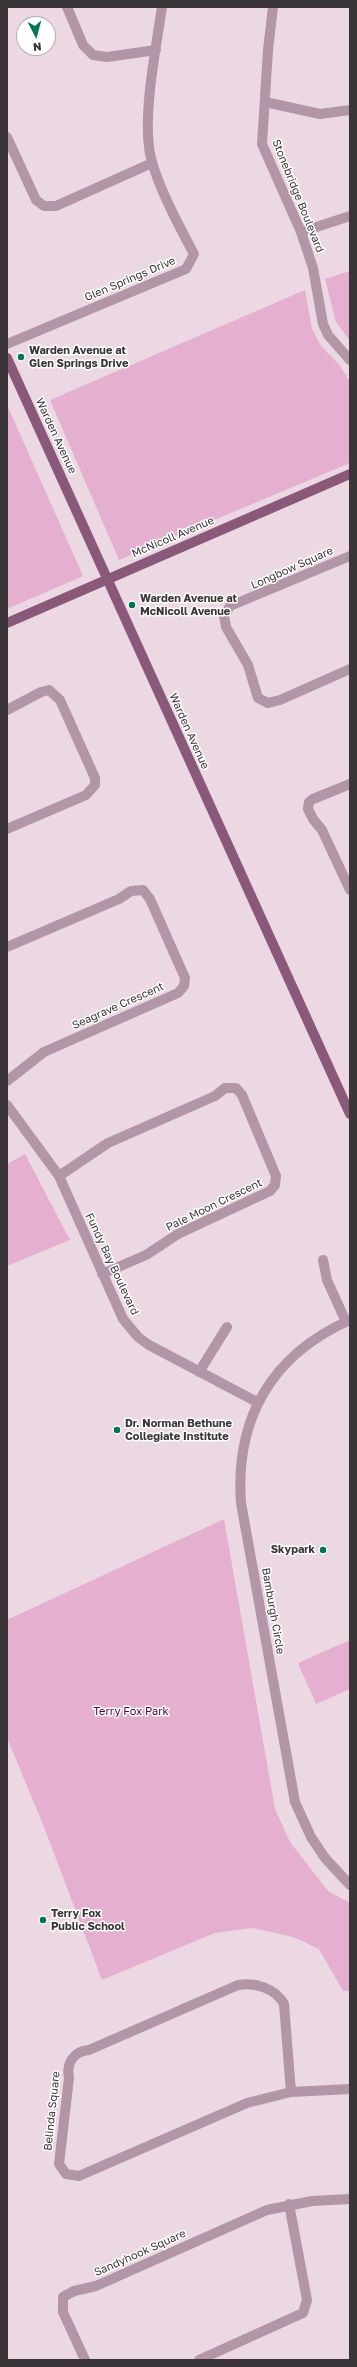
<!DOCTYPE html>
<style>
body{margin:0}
#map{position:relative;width:357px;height:2367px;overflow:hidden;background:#ebd8e3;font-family:"Golos Text",sans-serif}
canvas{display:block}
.frame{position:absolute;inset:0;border:8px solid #3b3438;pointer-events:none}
.north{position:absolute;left:16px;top:16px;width:40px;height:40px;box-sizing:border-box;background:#fff;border:1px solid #b1aeaf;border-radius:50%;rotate:174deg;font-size:11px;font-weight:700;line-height:16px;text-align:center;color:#3b3438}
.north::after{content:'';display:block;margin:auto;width:14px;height:18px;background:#007551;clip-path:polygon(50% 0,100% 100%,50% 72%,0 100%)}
</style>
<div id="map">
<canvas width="357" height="2367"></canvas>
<div class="frame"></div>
<div class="north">N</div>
</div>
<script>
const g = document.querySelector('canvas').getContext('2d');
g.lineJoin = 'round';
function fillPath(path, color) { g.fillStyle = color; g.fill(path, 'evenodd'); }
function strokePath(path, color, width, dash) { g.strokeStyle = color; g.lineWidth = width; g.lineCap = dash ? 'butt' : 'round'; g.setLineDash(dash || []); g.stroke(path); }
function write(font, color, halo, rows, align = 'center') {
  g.font = font + ' "Golos Text",sans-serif'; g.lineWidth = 3; g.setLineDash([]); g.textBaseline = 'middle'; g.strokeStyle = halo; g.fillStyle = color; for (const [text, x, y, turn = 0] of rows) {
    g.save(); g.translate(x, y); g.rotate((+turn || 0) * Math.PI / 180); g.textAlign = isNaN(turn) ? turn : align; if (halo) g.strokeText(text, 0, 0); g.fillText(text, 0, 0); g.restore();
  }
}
fillPath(new Path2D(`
 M350 271V341L336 322 325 279Z
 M305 290 312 329 321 346 339 364 350 382V463L119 560 50 400Z
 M7 405 83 576 7 609Z
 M25 1154 70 1240 7 1266V1164Z
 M224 1519 275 1809 290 1842 328 1891 350 1903V1991H343L319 1949 293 1937 253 1928 215 1933 102 1980 44 1827 7 1738V1620Z
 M350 1640V1689L316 1704 298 1663Z`), '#e5afd0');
strokePath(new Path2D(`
 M67 7 83 45 93 55 107 57 156 50
 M273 7 268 50 262 144 301 232 313 268 323 324 328 335 350 360
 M265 102 320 114 350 110
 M7 137 36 200 44 206H56L152 163
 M301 232 350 216
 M7 344 186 269 194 254C180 228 152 176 149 147 144 108 156 48 162 7
 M350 556 230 606 224 616 226 627 248 665 258 698 268 703 280 700 350 669
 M7 710 41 692 49 690 60 700 95 778V785L86 795 7 829
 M350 784 313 799 309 802 308 809 313 819 322 830 350 890
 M7 947 119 899 131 891 143 890 150 899 185 978 184 986 178 993 44 1052 7 1081
 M7 1105 59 1176 123 1319 138 1337 149 1345 257 1402
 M59 1176 108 1143 215 1096 225 1088H236L242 1095 276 1176 275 1185 270 1191 178 1234 146 1255 102 1274
 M323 1260 327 1280 346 1322
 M350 1320C271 1355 235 1419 241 1503L295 1802 311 1837 325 1858 350 1885
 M199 1372 227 1327
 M291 2092 284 2004C275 1988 255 1982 238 1985L89 2050C74 2051 66 2063 69 2078L59 2164 66 2174 79 2176 247 2103 291 2092 350 2089
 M85 2360 63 2312V2297L74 2291 96 2286 267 2210 312 2201 350 2199
 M199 2360 303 2313 307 2300 289 2204`), '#b295a7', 10);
strokePath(new Path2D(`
 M7 358 350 1114
 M7 623 350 474`), '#8a5878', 10);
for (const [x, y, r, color] of [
 [21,357,4,"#007551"],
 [132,605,4,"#007551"],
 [117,1430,4,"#007551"],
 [323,1550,4,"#007551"],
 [43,1920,4,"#007551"]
]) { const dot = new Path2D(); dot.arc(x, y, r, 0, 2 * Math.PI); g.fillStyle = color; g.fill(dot); strokePath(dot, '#fff', 1.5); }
write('11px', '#3b3438', '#fff', [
 ["Stonebridge Boulevard",298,196,68],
 ["Glen Springs Drive",130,279,-23],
 ["Warden Avenue",56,436,65],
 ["McNicoll Avenue",173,537,-23],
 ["Longbow Square",292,568,-24],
 ["Warden Avenue",189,731,66],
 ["Seagrave Crescent",118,1006,-24],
 ["Pale Moon Crescent",214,1205,-26],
 ["Fundy Bay Boulevard",112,1264,65],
 ["Bamburgh Circle",273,1611,80],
 ["Belinda Square",52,2111,-84],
 ["Sandyhook Square",140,2253,-24]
]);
write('bold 11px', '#3b3438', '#fff', [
 ["Warden Avenue at",29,351],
 ["Glen Springs Drive",29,364],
 ["Warden Avenue at",140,599],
 ["McNicoll Avenue",140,612],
 ["Dr. Norman Bethune",125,1424],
 ["Collegiate Institute",125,1437],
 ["Skypark",315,1550,"right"],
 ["Terry Fox",51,1914],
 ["Public School",51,1927]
], 'left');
write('11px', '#52043f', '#fff', [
 ["Terry Fox Park",131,1712]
]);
</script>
